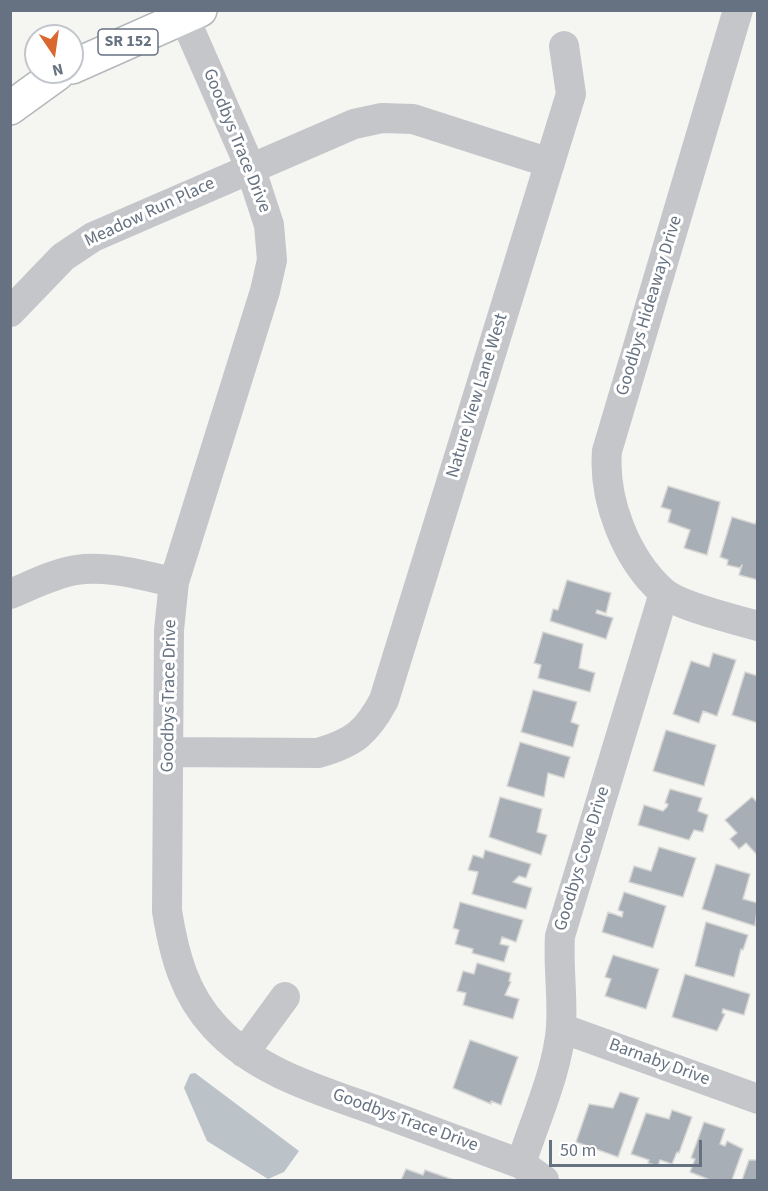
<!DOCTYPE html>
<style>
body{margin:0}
#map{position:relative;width:768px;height:1191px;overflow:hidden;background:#f5f5f2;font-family:"Source Sans 3",sans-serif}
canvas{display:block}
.frame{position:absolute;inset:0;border:12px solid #667281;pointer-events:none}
.north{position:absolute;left:24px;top:24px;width:60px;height:60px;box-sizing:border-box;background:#fff;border:2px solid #c2c7cd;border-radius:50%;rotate:167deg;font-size:16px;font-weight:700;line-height:24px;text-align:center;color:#667281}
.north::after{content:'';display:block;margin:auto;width:21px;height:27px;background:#d86830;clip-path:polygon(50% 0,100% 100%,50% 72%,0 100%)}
.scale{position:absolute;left:549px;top:1140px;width:153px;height:27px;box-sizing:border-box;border:3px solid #667281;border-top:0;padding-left:8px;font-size:18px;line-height:21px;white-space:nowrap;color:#667281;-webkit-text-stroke:4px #fff;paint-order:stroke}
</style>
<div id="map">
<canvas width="768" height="1191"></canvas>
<div class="frame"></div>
<div class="north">N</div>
<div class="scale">50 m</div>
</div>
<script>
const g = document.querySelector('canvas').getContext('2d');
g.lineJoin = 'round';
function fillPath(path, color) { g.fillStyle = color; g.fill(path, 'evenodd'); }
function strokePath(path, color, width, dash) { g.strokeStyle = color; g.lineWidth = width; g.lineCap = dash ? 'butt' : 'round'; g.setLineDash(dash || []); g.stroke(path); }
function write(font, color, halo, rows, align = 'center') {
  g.font = font + ' "Source Sans 3",sans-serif'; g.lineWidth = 6; g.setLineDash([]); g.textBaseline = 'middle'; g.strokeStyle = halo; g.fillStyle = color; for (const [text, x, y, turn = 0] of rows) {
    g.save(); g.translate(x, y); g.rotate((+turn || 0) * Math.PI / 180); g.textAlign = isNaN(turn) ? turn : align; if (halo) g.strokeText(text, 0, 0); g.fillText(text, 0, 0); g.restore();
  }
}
fillPath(new Path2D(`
 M195 1073 299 1151 284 1172 268 1179 207 1141 184 1088 190 1074Z`), '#bbc3c9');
const building = new Path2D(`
 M668 486 720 502 707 555 684 548 690 530 668 522 671 510 661 507Z
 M732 517 755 524 758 517V580L739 575 742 565 740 568 727 565 728 560 720 557Z
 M567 580 611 593 606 613 597 610 596 613 613 618 606 639 550 621 553 609 558 610Z
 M543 632 583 644 579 668 595 673 590 692 538 678 541 665 534 663Z
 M713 653 736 660 717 716 703 711 699 723 673 714 691 661 709 667Z
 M745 672 758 676V723L732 715Z
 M533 690 577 702 571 722 579 725 573 747 521 732Z
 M666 730 716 745 704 786 653 771Z
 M520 742 570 757 564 778 548 773 544 797 507 786Z
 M670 789 702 798 698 811 708 815 703 832 694 830 689 840 638 825 644 805 663 811 667 807 668 804 665 803Z
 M500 797 542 809 537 832 547 835 541 855 489 837Z
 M752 797 758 803V856L746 843 739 849 730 839 737 833 725 820Z
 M659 847 696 858 683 897 629 882 634 866 651 871Z
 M485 850 531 864 526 878 519 876 513 882 532 888 526 909 472 894 478 872 468 870 473 855 483 858Z
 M716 864 750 874 743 899 758 903 755 926 702 909Z
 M624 892 666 906 653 948 602 932 608 912 622 917 623 912 618 910Z
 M460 902 523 920 516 942 502 937 500 944 509 946 504 962 472 953 473 949 455 944 459 930 453 928Z
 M706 922 748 935 743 950 741 949 734 977 695 966Z
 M613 955 659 969 646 1009 605 996 611 979 605 977Z
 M477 963 511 973 509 981 511 982 505 995 519 999 513 1019 463 1005 466 993 457 991 463 971 474 974Z
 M685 974 750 994 744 1015 723 1009 722 1013 725 1014 717 1031 672 1017Z
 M470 1040 518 1057 501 1105 491 1101V1104L453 1088Z
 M620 1092 639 1098 618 1157 576 1142 589 1104 613 1108Z
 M672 1110 692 1117 679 1153 677 1152 672 1164 660 1160 658 1166 648 1163 649 1160 631 1154 646 1113 669 1119Z
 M704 1122 725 1129 720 1144 725 1146 727 1141 743 1149 732 1180H710L690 1172 695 1159 691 1158Z
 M749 1160H758V1180H742Z
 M406 1169 423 1175 425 1170 454 1180H401Z`);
fillPath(building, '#a8aeb5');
strokePath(building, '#d7d7d5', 1.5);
const major = new Path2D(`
 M72 67 200 10
 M10 108 57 74`);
strokePath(major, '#b4b8bb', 36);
strokePath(new Path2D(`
 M181 10 250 167 269 225 272 260 265 291 174 582 169 630 167 911C174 954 184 994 215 1027 256 1072 319 1090 375 1110 424 1128 472 1146 521 1164L544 1180
 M738 10 607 451C603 500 626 559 663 592 680 607 734 619 758 626
 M10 312 63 257 93 237 354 124 382 118 413 119 550 163
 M10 594C32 585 53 574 76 570 109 565 143 576 174 582
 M168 752 318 753C354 743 367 732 384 700L571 94 564 46
 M561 1028 758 1099
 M244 1053 285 997
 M521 1164C534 1122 558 1071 561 1027 563 997 558 966 560 936L664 593`), '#c4c6ca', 30);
strokePath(major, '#fff', 33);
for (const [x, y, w] of [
 [128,42,60]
]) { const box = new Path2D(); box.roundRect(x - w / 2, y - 13, w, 26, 4.5); g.fillStyle = '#fff'; g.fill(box); strokePath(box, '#667281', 1.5); }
write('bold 16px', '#667281', null, [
 ["SR 152",128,42]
]);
write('18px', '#667281', '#fff', [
 ["Goodbys Trace Drive",236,141,68],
 ["Meadow Run Place",150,213,-25],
 ["Goodbys Hideaway Drive",650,306,-73],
 ["Nature View Lane West",478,396,-73],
 ["Goodbys Trace Drive",170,696,-89],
 ["Goodbys Cove Drive",583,859,-73],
 ["Barnaby Drive",659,1063,20],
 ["Goodbys Trace Drive",405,1121,20]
]);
</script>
